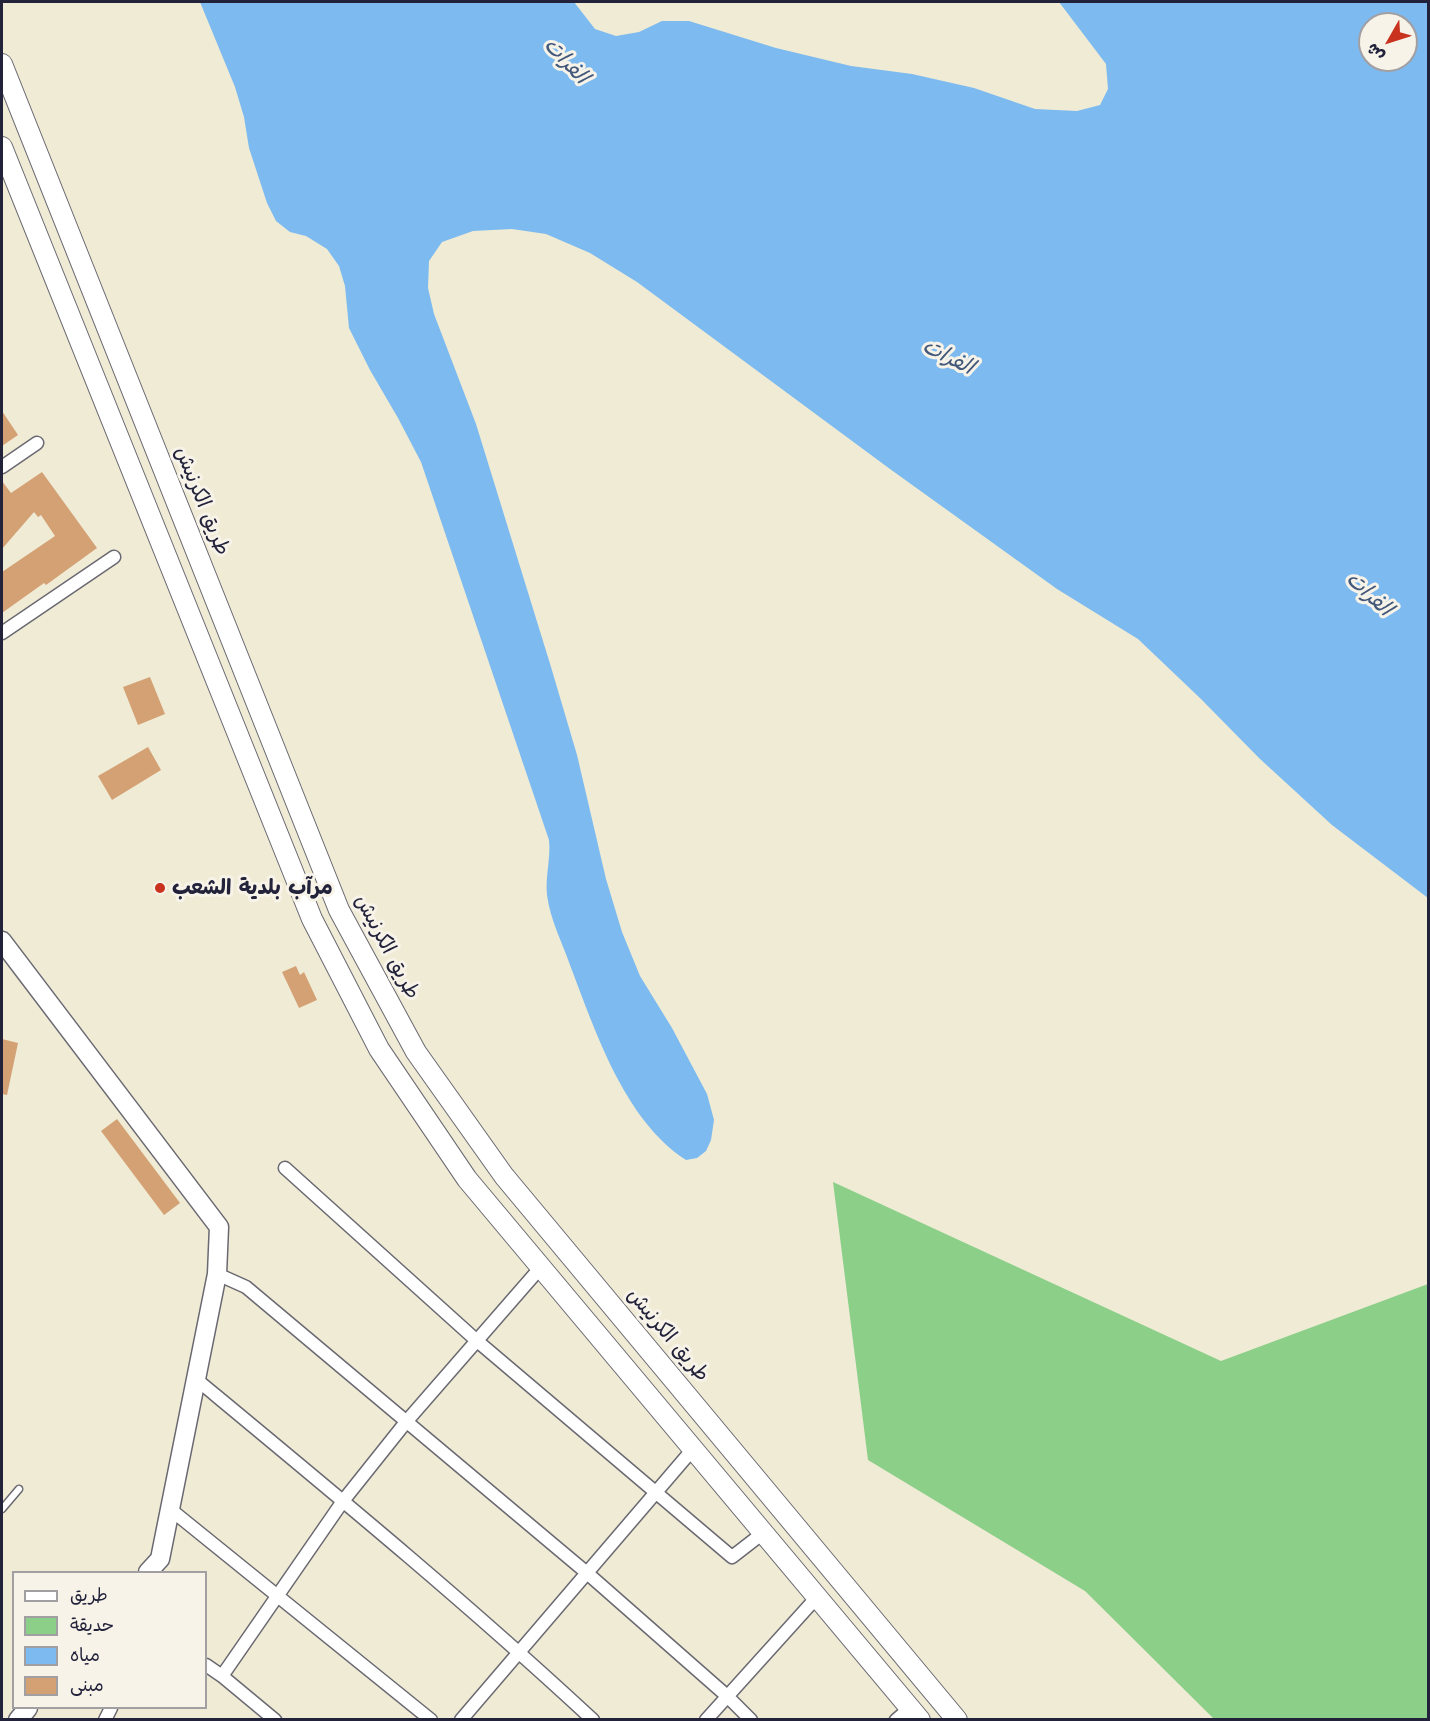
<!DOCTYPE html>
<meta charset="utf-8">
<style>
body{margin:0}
#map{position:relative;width:1430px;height:1721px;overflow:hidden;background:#efebd5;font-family:"Comic Neue","Playpen Sans Arabic",sans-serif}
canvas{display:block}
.frame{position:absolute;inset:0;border:3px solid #22223b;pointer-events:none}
.legend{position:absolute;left:12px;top:1571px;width:195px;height:138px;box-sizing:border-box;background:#f7f3e8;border:2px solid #a29fa3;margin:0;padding:8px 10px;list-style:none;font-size:18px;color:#22223b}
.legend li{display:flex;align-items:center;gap:12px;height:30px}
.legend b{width:30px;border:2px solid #a29fa3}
.north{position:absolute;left:1358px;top:12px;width:60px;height:60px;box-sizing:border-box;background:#f7f3e8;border:2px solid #a29fa3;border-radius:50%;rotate:231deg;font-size:16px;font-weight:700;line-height:24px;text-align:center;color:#22223b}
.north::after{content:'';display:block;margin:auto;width:21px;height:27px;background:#c8321e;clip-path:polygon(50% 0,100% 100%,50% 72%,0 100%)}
</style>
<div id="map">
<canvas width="1430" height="1721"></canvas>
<div class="frame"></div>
<ul class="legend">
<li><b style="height:8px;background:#fff"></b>طريق</li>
<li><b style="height:16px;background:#8bcf88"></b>حديقة</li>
<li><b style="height:16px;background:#7cbaf0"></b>مياه</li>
<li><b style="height:16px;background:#d4a175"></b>مبنى</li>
</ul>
<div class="north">ش</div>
</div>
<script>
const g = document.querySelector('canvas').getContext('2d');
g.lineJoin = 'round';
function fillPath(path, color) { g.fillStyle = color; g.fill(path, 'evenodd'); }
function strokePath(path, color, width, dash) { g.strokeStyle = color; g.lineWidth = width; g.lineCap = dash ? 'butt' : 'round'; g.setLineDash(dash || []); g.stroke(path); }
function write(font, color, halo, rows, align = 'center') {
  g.font = font + ' "Comic Neue","Playpen Sans Arabic",sans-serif'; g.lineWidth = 6; g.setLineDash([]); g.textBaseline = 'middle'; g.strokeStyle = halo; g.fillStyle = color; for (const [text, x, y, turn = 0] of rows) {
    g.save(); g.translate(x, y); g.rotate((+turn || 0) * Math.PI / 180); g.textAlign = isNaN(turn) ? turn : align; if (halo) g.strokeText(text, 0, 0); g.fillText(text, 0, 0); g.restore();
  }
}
fillPath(new Path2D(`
 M833 1182 1221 1361 1428 1284V1719H1214L1085 1591 868 1460Z`), '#8bcf88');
fillPath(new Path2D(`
 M200 2H574L595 29 616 36 639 32 662 21H689L776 48 851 66 912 74 974 88 1035 109 1077 111 1100 105 1108 89 1106 64 1059 2H1428V898L1332 825 1259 758 1201 699 1138 639 1057 589 890 469 637 282 590 253 546 234 512 229 473 231 442 242 429 261 428 288 434 314 476 424 551 667 577 755 606 879 622 932 640 976 672 1028 707 1094 714 1120 711 1140 706 1151 697 1158 686 1160C624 1120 595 1030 570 965 562 942 550 919 547 895 545 876 551 858 549 840L421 462 398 418 370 370 349 328 345 286 339 266 327 249 306 236 290 232 276 221 267 203 249 148 244 117 235 87ZM1370 24H1406V60H1370Z`), '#7cbaf0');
fillPath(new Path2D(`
 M2 411 18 435 2 446Z
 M42 472 97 548 46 585 44 583 2 613V572L55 536 41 515 38 517 34 512 2 549V481L11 493Z
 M150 677 165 714 138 725 123 687Z
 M148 747 161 770 112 800 98 776Z
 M296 966 300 975 304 972 317 1000 299 1008 282 972Z
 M2 1039 18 1043 7 1095 2 1094Z
 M117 1119 180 1203 164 1215 101 1131Z`), '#d4a175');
const lane = new Path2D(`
 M2 1509 19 1489`);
const street = new Path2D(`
 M2 467 37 443
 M2 633 114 557
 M285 1168 476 1340 732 1557 763 1533
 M217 1274 246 1287 587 1573 727 1696 751 1720
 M196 1379C330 1490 465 1601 593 1720
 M170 1509 431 1720
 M206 1665 222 1676 275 1720
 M222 1676 343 1501 406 1422 541 1267
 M105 1720 111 1708
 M461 1720 693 1449
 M706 1720 817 1597
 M896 1720 910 1708`);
const secondary = new Path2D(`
 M2 941 219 1227 217 1274 160 1559 148 1572
 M18 1720 28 1708`);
const primary = new Path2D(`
 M2 64 339 910 416 1052 504 1176 957 1720
 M2 147 312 919 379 1049 467 1179 920 1720`);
strokePath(lane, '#6a6871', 9);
strokePath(street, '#6a6871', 15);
strokePath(secondary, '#6a6871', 21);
strokePath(primary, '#6a6871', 22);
strokePath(lane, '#fff', 6);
strokePath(street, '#fff', 12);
strokePath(secondary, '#fff', 18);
strokePath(primary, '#fff', 20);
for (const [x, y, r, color] of [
 [160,888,6,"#c8321e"]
]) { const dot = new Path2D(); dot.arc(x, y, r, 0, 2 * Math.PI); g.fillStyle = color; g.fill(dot); strokePath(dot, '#f7f3e8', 2); }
write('21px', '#22223b', '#f7f3e8', [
 ["طريق الكرنيش",202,501,68],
 ["طريق الكرنيش",387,947,62],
 ["طريق الكرنيش",668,1335,50]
]);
write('bold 21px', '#22223b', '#f7f3e8', [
 ["مرآب بلدية الشعب",172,888]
], 'left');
write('italic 22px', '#42577a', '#f7f3e8', [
 ["الفرات",566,61,47],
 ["الفرات",948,357,27],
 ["الفرات",1369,594,43]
]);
</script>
